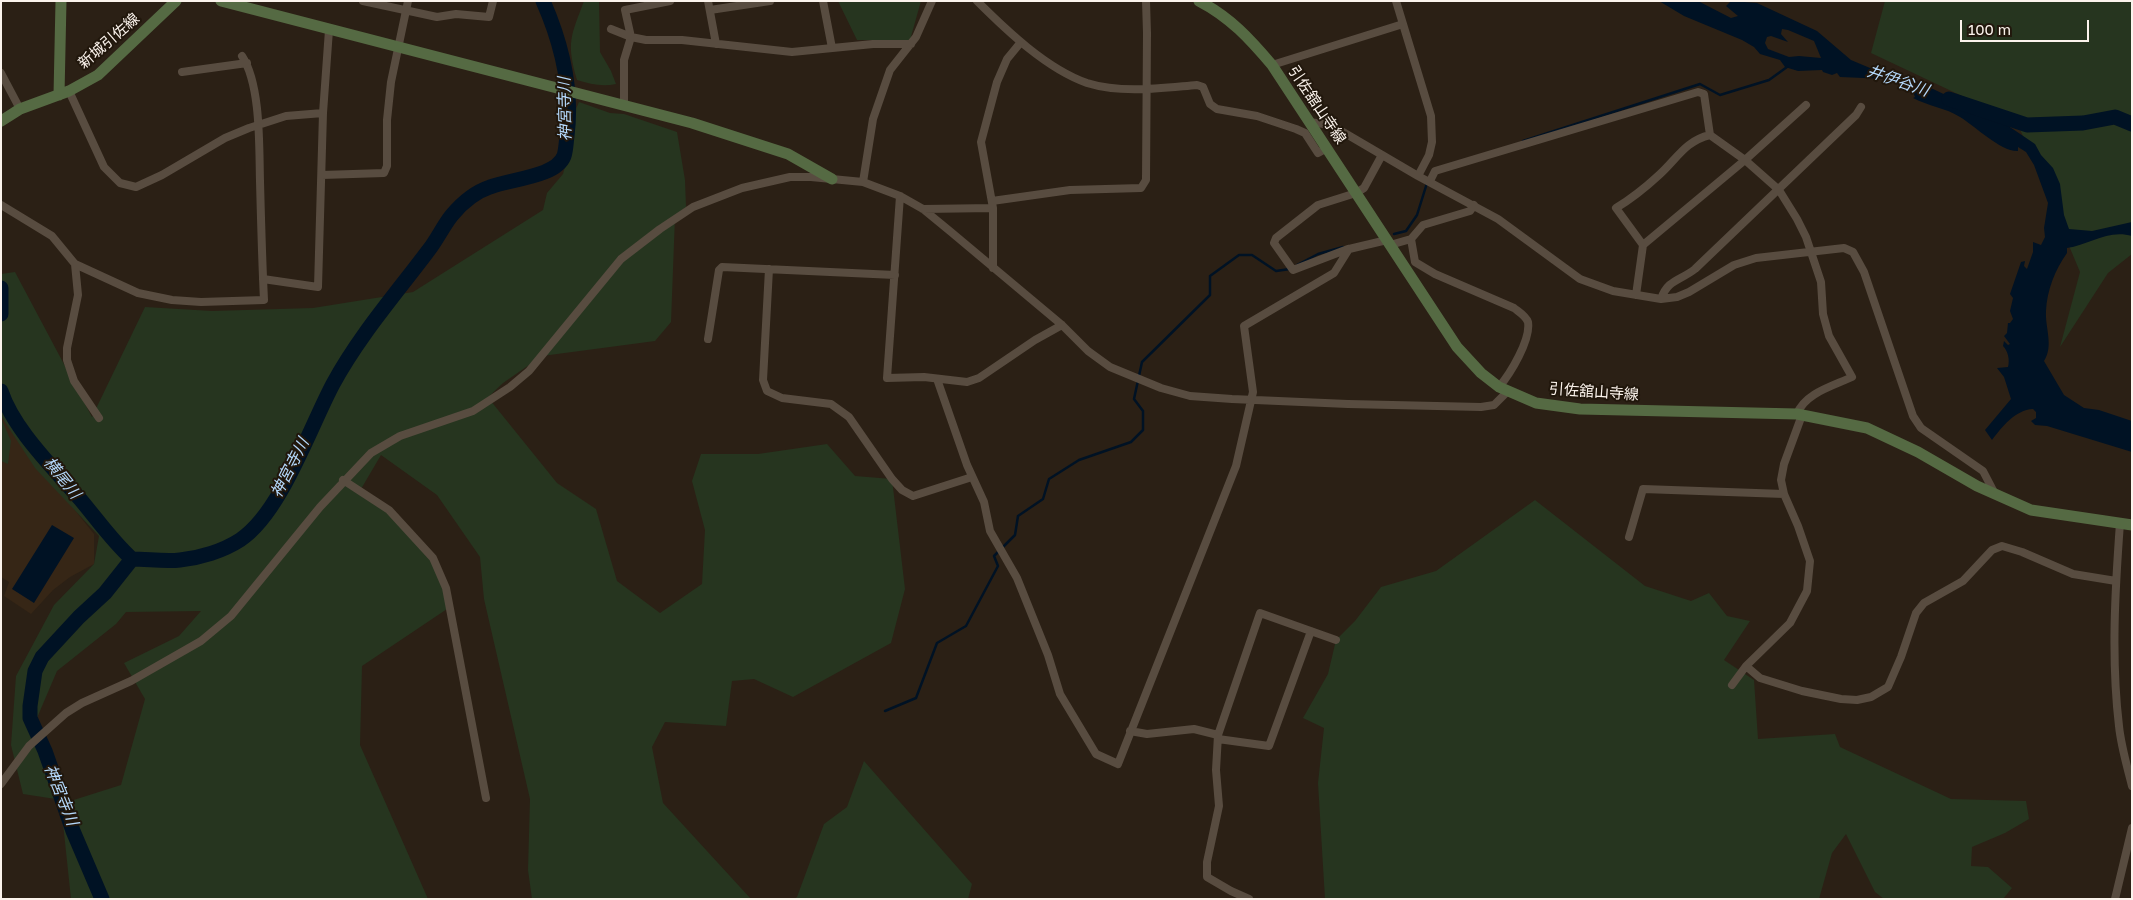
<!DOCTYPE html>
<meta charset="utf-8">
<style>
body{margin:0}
#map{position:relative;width:2133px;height:900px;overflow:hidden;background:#2b2015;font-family:"Golos Text",sans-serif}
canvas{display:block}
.frame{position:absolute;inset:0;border:2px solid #fbf3ec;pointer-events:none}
.scale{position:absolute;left:1960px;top:20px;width:129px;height:22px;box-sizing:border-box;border:2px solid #fbf3ec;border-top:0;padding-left:6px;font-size:15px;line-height:18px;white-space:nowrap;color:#fbf3ec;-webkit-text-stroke:4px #21170c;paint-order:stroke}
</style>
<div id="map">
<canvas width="2133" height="900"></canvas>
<div class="frame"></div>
<div class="scale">100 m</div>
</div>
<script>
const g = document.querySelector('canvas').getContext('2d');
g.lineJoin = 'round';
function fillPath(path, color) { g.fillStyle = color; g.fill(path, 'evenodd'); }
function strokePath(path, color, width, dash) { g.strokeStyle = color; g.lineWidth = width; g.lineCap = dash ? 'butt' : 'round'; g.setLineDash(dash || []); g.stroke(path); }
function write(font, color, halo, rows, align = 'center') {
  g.font = font + ' "Golos Text","Noto Sans JP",sans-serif'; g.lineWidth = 4; g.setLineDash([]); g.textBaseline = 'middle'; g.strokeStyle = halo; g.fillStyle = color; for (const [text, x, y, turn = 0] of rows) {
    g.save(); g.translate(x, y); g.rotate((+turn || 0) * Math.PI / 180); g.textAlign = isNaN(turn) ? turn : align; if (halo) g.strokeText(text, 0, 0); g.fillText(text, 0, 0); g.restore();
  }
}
fillPath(new Path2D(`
 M1 414 34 459 94 534V564L70 577 53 590 31 614 4 596 9 582 1 577Z`), '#362616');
fillPath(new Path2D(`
 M584 1H599L600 52 611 71 616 84C602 87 590 84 577 80 566 42 571 36 584 1Z
 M838 1H921L910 40H857Z
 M1885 1H2132V254L2108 273 2060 347 2080 272 2017 122 1871 53Z
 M579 102 610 113 624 114 677 132 685 180 686 207 675 216 671 322 655 341 542 356 503 383 482 403 490 400 557 483 596 509 617 581 660 613 702 584 705 530 692 481 701 454H758L827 444 855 476 892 479 905 589 891 643 793 697 754 679 732 681 726 726 665 722 652 747 663 803 751 899H532L528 870 530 799 484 599 480 557 437 495 381 455 361 489 392 513 433 558 450 607 362 666 360 745 428 899H71L61 804 121 785 145 699 124 663 179 636 201 611 126 612 116 624 57 671 31 732 62 800 23 794 11 745 16 676 54 605 94 564 99 536 35 468 1 416V274L15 272 92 417 145 307 212 311 313 308 413 292 543 210 547 193 563 174 570 148 568 127Z
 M1 418 11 441 8 464 1 461Z
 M1535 500 1645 586 1691 601 1709 593 1727 616 1750 621 1724 660 1754 680 1758 739 1835 734 1840 747 1951 799 2026 801 2029 819 2005 833 1972 847 1971 866 1988 867 2012 888 2003 899H1884L1875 892 1846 834 1832 853 1819 899H1325L1318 783 1324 728 1303 718 1328 674 1336 640 1355 621 1381 587 1436 571Z
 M864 761 972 884 968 899H794L797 897 824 824 847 807Z`), '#26351f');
fillPath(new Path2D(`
 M1659 1H1698L1731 18 1738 16 1726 6 1731 1 1757 3 1817 31 1851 60 1870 68 1887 71 1916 81 2001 121 2035 144 2041 155 2053 168 2060 184 2064 215 2069 229 2092 231 2132 222V236C2108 229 2089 245 2067 248V253C2055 270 2047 290 2046 311 2045 328 2054 346 2044 361L2064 395 2084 408 2099 410 2132 421V452L2047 426 2035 425 2031 421 2036 418V412L2033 409C2015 410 2002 427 1992 440L1985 430 2011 399 2004 377 1997 368 2008 367C2010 360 2008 351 2003 346L2004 341 2008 345 2010 344 2004 336 2007 333 2008 323H2010L2013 319 2010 311 2013 298 2010 294 2021 262 2025 261 2024 266 2027 269 2033 252V242L2041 245 2045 237 2044 228 2048 203 2034 165 2026 152 2018 147V151C2001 152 1975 126 1960 117 1946 108 1928 106 1913 98L1915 97 1913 92 1887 79 1840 77 1837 73 1832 75 1823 72 1822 70 1798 71 1785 67 1780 60 1760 54 1754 47 1742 40 1684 16ZM1782 29 1788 30 1814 41 1821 58 1799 56 1789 57 1768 49 1765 43 1767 37 1771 36 1788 42 1781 34Z
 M52 525 74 538 34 603 12 589Z`), '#001224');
strokePath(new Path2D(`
 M1523 141 1700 84 1720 95 1769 80 1787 67
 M1394 234 1406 231 1417 215 1427 183
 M1297 265 1318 254 1343 247
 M885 711 916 698 937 643 966 626 998 566 994 556 1015 535 1018 516 1043 499 1049 479 1079 460 1131 442 1143 430V411L1134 399 1142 362 1210 295V276L1239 255H1252L1276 271 1290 269`), '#001224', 2.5);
strokePath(new Path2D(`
 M1949 99 2027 125 2083 123 2115 117 2132 124
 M1 288V314
 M1 391C14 430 53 467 80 499 97 519 112 541 132 559
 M102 899 73 831 45 751 30 718V706L35 671 42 657 79 617 105 593 132 559C148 559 165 562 180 560 200 558 223 551 240 540 281 513 310 427 333 384 359 336 395 295 428 251 437 240 443 226 452 215 462 203 475 192 490 187 510 179 556 177 564 156 566 150 566 143 567 136 573 89 562 44 543 1`), '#001224', 15);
strokePath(new Path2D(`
 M363 1 437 17 456 14 489 17 493 1
 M708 1 716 44
 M823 1 832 48
 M977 1C1007 31 1047 69 1087 83 1122 94 1162 88 1197 85L1203 87 1210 104 1217 109 1257 116 1296 129 1305 133 1318 153 1327 148
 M1396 1 1431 116 1432 142 1429 155 1418 176
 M710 10 770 1
 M611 29 631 37 646 40H682L792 52 873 44H911
 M1272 65 1403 24
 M182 72 247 63
 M1 73 20 109
 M69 91 104 167 120 183 136 187 162 175 225 138 249 128 286 116 323 113 329 30
 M624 105V60L631 37 625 10 670 1
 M1309 122 1331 125 1418 176 1498 219 1580 279 1613 291 1661 299 1677 297 1689 292 1734 265 1756 258 1844 248 1853 252 1864 272 1913 416 1921 428 1983 471 1995 494
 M322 175 384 173 387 166V120L391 82 408 1
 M1430 181 1435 171 1698 92 1704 94 1710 135 1745 160 1779 190 1797 219 1806 237 1821 282 1823 314 1829 336 1852 377C1833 386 1805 393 1797 414
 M863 182 873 119 890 70 916 37 932 1
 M900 196 887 378 924 377 967 382 979 378 1035 340 1062 325
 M992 201 1070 190 1141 188 1146 180 1147 33 1146 1
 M1 205 52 236 75 264 138 293 172 300 201 302 264 300C262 260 261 220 260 181 259 146 261 85 242 56
 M923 209 993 208
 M1411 239 1423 225 1470 211 1474 205
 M1390 245 1411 239 1415 262 1435 274 1514 308C1519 312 1526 316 1528 322 1531 340 1510 374 1499 387
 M1643 245 1616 208C1631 199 1646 187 1659 175 1677 159 1685 141 1710 135
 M1348 249 1293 270 1274 243 1276 238 1318 205 1356 193 1364 188 1382 155
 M75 264 78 295 67 348V360L74 381 99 418
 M993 268V208L981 142 997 82 1007 59 1021 42
 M769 269 763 380 767 391 782 398 831 404 849 417 892 479 902 490 913 496 972 477
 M263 279 318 287 323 113
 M1636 295 1643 245 1745 160 1806 105
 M1661 299C1668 279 1680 281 1695 269L1856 115 1861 107
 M708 339 719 270 722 267 895 275
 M937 379 967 465 984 502 990 531 1017 578 1048 655 1060 694 1096 754 1118 764 1236 466 1253 392 1244 326 1334 273 1349 249 1387 240
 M343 480 389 510 433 558 446 588 486 798
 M2120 523C2115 591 2111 659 2119 726 2121 746 2127 766 2132 786
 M1629 537 1643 489 1784 494
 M1746 666 1760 678 1802 691 1841 699 1857 700 1871 697 1888 687 1901 657 1916 613 1924 603 1963 581 1992 550 2002 546 2022 552 2073 574 2116 581
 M1732 685 1746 666 1790 623 1807 591 1810 561 1798 526 1784 494 1781 480 1784 464 1802 415
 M1130 731 1147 734 1194 729 1218 735 1216 770 1219 806 1207 862V877L1231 891 1249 899
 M1218 735 1260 613 1336 640
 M1218 739 1269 746 1311 631
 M1 784 29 746 66 713 82 703 131 681 201 641 231 616 320 507 371 453 400 436 473 411 510 387 529 371 621 259 660 229 693 207 742 188 790 177H811L863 182 900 196 923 209 951 232 1062 325 1088 351 1110 367 1161 388 1190 396 1232 399 1348 404 1481 407 1494 405 1507 392
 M2115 899 2132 828`), '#584c40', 8);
strokePath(new Path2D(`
 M221 1 692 123 788 154 832 179
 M1199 1C1230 17 1250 39 1272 65L1457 347 1481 373 1499 387 1536 403 1580 409 1797 414 1867 428 1918 452 1977 486 2031 510 2132 525
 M59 95 61 1
 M1 121 20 109 69 91 98 75 176 1`), '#556a43', 11);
write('15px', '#fbf3ec', '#21170c', [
 ["新城引佐線",109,41,-41],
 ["引佐舘山寺線",1317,105,56],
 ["引佐舘山寺線",1594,392,4]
]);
write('italic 16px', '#b4d8fb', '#21170c', [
 ["井伊谷川",1898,81,19],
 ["神宮寺川",565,109,-91],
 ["神宮寺川",290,468,-63],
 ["横尾川",62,478,51],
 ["神宮寺川",61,795,68]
]);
</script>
